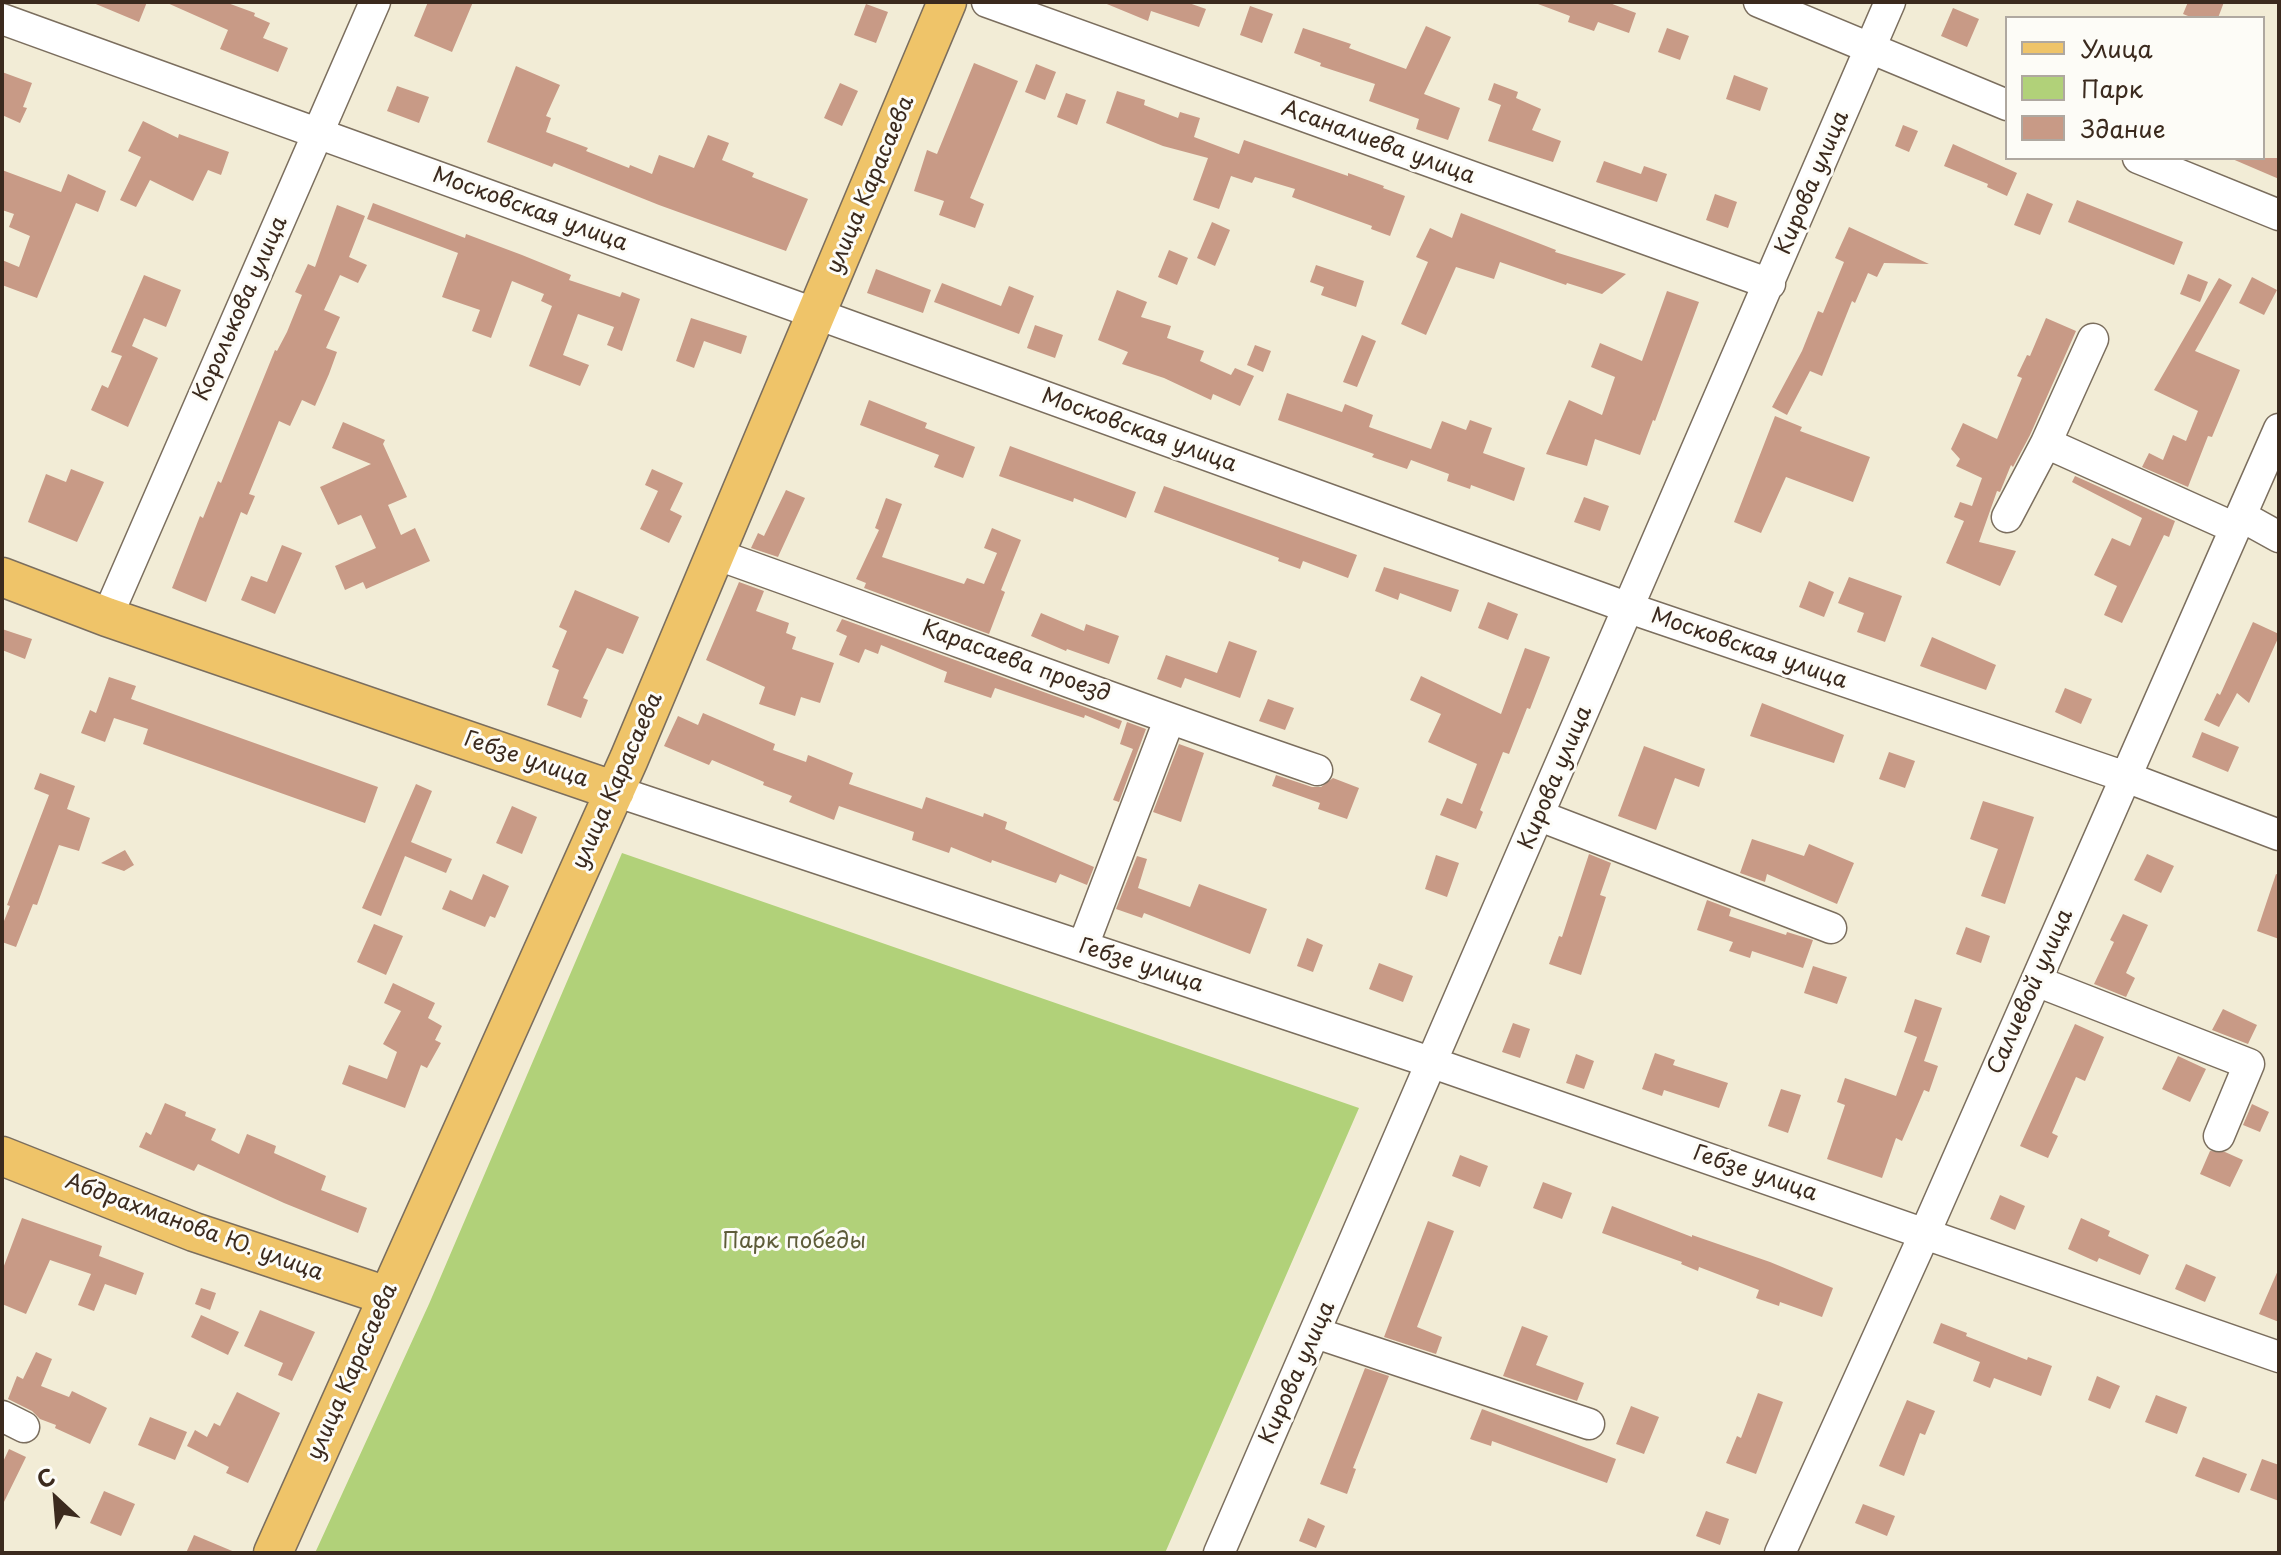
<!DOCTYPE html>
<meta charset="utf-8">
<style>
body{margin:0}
#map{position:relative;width:2281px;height:1555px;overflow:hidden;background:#f2ecd6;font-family:"Playpen Sans",sans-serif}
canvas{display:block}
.frame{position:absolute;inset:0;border:4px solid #3b2a1e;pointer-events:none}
.legend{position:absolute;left:2005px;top:16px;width:260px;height:144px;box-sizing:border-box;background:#fdfcf7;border:2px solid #afa8a0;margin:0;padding:10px 14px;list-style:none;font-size:24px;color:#3b2a1e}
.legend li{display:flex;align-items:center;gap:16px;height:40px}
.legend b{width:40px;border:2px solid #afa8a0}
.north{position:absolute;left:16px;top:1459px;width:80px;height:80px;-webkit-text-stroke:6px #fdfcf7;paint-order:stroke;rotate:334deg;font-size:22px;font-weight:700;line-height:32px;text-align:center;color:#3b2a1e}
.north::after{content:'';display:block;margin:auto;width:28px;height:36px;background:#3b2a1e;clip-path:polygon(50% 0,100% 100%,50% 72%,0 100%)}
</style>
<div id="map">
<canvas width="2281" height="1555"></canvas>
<div class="frame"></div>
<ul class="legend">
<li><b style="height:10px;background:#efc469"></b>Улица</li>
<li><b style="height:22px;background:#b1d179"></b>Парк</li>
<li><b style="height:22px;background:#c89a86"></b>Здание</li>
</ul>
<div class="north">С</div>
</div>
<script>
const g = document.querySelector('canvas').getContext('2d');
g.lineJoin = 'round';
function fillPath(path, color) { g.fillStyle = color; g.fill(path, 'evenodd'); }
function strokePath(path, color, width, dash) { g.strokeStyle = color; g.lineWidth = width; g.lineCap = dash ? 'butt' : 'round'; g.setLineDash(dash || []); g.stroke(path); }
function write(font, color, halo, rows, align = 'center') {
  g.font = font + ' "Playpen Sans",sans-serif'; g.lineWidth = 6; g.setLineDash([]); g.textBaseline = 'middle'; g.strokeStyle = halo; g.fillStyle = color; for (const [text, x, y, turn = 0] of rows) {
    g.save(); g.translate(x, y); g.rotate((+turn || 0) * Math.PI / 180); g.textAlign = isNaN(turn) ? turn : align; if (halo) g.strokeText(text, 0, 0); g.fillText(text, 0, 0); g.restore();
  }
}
fillPath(new Path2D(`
 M622 853 1359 1108 1165 1553H315L429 1304Z`), '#b1d179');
fillPath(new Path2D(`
 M91 2H147L139 22Z
 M165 2H225L255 13 254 16 270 23 263 38 288 48 278 72 220 49 228 30Z
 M428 2H473L452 52 414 36Z
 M1102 2H1186L1206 9 1199 27 1151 11 1148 21Z
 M1538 2H1607L1636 13 1629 33 1598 22 1594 31 1568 22 1570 16 1538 4Z
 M2188 2H2224L2218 18H2193L2183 14Z
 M866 4 888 12 876 43 854 35Z
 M1250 6 1273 14 1262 43 1240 35Z
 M1953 8 1979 19 1967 47 1941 36Z
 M1426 26 1451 37 1424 94 1460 108 1448 140 1416 129 1419 119 1369 101 1375 84 1320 66 1321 63 1294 53 1303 28 1351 44 1349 48 1406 69Z
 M1667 28 1689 36 1680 60 1658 52Z
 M974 63 1018 81 970 198 984 204 975 228 939 215 944 201 914 191 927 150 937 154Z
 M1036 64 1056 72 1045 100 1025 92Z
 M516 66 560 85 546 116 551 118 546 132 588 148 586 151 629 168 630 165 652 174 659 155 694 168 708 135 729 143 722 160 754 173 752 177 808 199 786 251 659 205 554 163 552 167 487 142Z
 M2 72 32 83 23 107 27 108 20 123 2 115Z
 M1734 75 1768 88 1760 111 1726 99Z
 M840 83 858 91 842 126 824 118Z
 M1494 83 1518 92 1516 98 1541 109 1532 130 1561 141 1553 162 1488 141 1501 105 1488 100Z
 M397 86 429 97 419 123 387 111Z
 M1117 91 1145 100 1144 105 1178 118 1180 112 1200 118 1194 137 1239 154 1244 140 1348 176V173L1384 186 1383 188 1405 196 1390 236 1371 229 1372 226 1292 197 1295 189 1255 177 1252 183 1231 176 1219 209 1193 200 1208 158 1163 146 1106 123Z
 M1066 93 1086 100 1077 125 1057 117Z
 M143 121 178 138 179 134 229 152 221 175 208 170 193 201 150 180 136 207 120 200 141 157 128 151Z
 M1903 125 1918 131 1909 152 1895 146Z
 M1953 144 2017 173 2007 196 1987 187 1988 184 1944 166Z
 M2230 158H2279V179Z
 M1604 161 1641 174 1644 166 1667 174 1657 202 1596 182Z
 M2 170 61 192 68 174 106 191 98 212 76 203 37 298 2 285V260L19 267 30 236 9 227 14 214 2 210Z
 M2027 193 2053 204 2040 235 2014 225Z
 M1715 194 1737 202 1728 228 1706 220Z
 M2077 200 2183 242 2174 265 2068 222Z
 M373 203 465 238 466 234 522 255 571 275 569 280 620 297 622 292 640 299 622 351 607 345 614 327 578 314 563 355 589 365 580 386 529 366 552 306 541 301 544 294 512 281 491 338 472 331 480 310 442 297 458 253 367 219Z
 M337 205 365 216 349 257 367 265 358 283 340 275 324 310 340 317 326 348 337 352 329 374 315 406 302 400 290 426 279 421 249 494 255 496 247 515 241 512 206 602 172 588 200 516 203 518 218 481 221 483 275 350 277 351 287 332 302 295 295 292 308 264 315 267Z
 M1461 213 1556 250 1555 252 1626 274 1602 294 1567 283 1566 285 1500 262 1494 279 1456 267 1426 335 1401 324 1428 262 1416 257 1430 228 1452 238Z
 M1212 222 1230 230 1215 266 1197 258Z
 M1849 227 1929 264 1884 263 1877 277 1868 273 1855 303 1852 301 1822 376 1810 371 1787 415 1772 407 1802 351 1818 311 1823 313 1844 262 1835 258Z
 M1169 250 1188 258 1177 285 1158 277Z
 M1316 265 1364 281 1356 307 1321 295 1324 287 1310 282Z
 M876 269 931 290 923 313 867 293Z
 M2188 274 2208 282 2200 302 2180 294Z
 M144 275 181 290 166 327 144 318 132 346 158 358 128 427 91 410 102 385 108 388 122 356 111 352Z
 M2252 277 2277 290 2264 315 2239 303Z
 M2219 278 2232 285 2195 351 2240 370 2212 437 2208 436 2188 487 2142 467 2149 453 2163 460 2173 435 2186 441 2198 411 2154 390Z
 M942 283 1001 306 1009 286 1034 296 1019 334 934 302Z
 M1117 290 1147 302 1141 317 1171 326 1167 338 1204 351 1200 361 1231 375 1235 368 1254 376 1240 406 1213 394 1211 400 1164 378 1122 364 1128 352 1098 340Z
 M1667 291 1699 302 1655 421 1653 420 1640 455 1595 439 1587 466 1546 454 1569 400 1602 415 1615 377 1591 367 1600 343 1642 361Z
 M691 318 747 336 741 354 704 341 694 368 676 361Z
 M2046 318 2076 331 2030 435 2013 467 2011 465 2000 492 1997 491 1979 542 2016 551 2000 586 1946 563 1964 521 1954 517 1960 502 1972 506 1982 478 1956 466 1960 459 1951 449 1963 423 1997 439 2022 378 2017 376 2027 355 2030 356Z
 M1035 325 1063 335 1055 358 1027 348Z
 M1362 335 1376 341 1357 387 1343 382Z
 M1255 345 1271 351 1263 372 1247 365Z
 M1287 393 1342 412 1345 404 1373 415 1369 427 1431 449 1442 421 1466 430 1470 420 1492 428 1483 453 1525 468 1514 501 1471 485 1470 489 1447 481 1449 474 1411 460 1407 469 1372 457 1374 454 1278 420Z
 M869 400 927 423 925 428 975 447 963 478 934 467 939 455 860 425Z
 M1775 416 1802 427 1800 431 1870 457 1853 502 1786 477 1761 533 1734 522Z
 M343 422 385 440 383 444 407 497 388 505 401 535 415 528 430 561 366 589 363 582 345 590 335 566 376 548 361 515 338 525 320 487 371 464 332 448Z
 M1010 446 1136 492 1126 518 1074 498 1073 502 999 476Z
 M71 469 104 482 77 542 28 522 46 474 66 482Z
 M652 469 683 483 670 510 682 516 669 543 640 529 658 491 645 485Z
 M2075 476 2175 521 2169 537 2164 535 2122 623 2104 615 2117 586 2094 575 2112 538 2130 546 2142 518 2072 482Z
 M1164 486 1357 555 1348 578 1303 561 1300 569 1278 561 1279 558 1154 512Z
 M786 490 805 498 778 557 751 548 758 533 764 536Z
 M1584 497 1609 506 1600 531 1574 522Z
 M886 498 902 504 882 557 964 584 967 578 984 584 997 553 984 548 992 528 1021 540 1001 590 1005 592 989 634 864 588 866 583 856 579 879 530 875 528Z
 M282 545 302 553 275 614 241 600 251 576 267 582Z
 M1384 567 1459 590 1451 612 1400 593 1398 600 1375 591Z
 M1849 577 1902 596 1885 642 1857 632 1864 613 1838 603Z
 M1809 581 1834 592 1824 617 1799 607Z
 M739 582 764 591 756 611 789 623 786 633 796 637 792 649 834 663 820 703 801 697 795 716 759 704 765 687 706 660Z
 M575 590 639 617 623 654 607 648 583 698 588 700 581 718 547 705 559 670 552 667 567 631 559 627Z
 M1488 602 1518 614 1508 640 1478 628Z
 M1041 613 1084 631 1086 624 1119 636 1109 664 1067 649 1066 651 1031 636Z
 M842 619 1085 707 1122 721 1119 729 1085 715 1084 718 995 688 991 698 944 682 947 672 881 645 878 654 865 649 859 663 839 655 847 636 836 631Z
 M2253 622 2279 634V636L2249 703 2237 693 2219 727 2204 720 2217 693 2220 695Z
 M2 629 32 639 25 659 2 650Z
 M1932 637 1996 665 1986 690 1920 666Z
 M1229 641 1257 651 1240 698 1185 678 1181 688 1157 679 1166 655 1217 673Z
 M1525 648 1550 657 1530 709 1527 708 1509 754 1503 752 1480 810 1483 812 1476 829 1440 815 1447 798 1462 804 1477 764 1428 742 1441 714 1410 700 1421 676 1501 714Z
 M109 677 136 686 131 699 378 787 365 823 143 744 148 729 114 718 105 742 81 733 90 710 96 713Z
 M2065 688 2092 699 2081 724 2055 712Z
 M1268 699 1294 708 1285 730 1259 721Z
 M1762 703 1844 735 1834 763 1750 736Z
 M703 713 775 744 773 750 806 762 808 755 853 773 849 784 922 809 926 797 983 817 984 813 1007 822 1005 829 1094 867 1087 885 1060 874 1056 883 992 860 991 863 951 847 949 853 912 840 914 832 839 806 834 820 789 802 792 796 763 785 764 782 712 760 709 765 664 746 678 716 698 725Z
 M1127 722 1146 729 1119 802 1113 800 1133 749 1120 744Z
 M2202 732 2239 747 2228 772 2192 757Z
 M1179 744 1204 753 1181 822 1153 812Z
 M1644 746 1705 769 1699 787 1675 778 1656 830 1618 816Z
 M1889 752 1915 761 1905 788 1879 779Z
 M40 773 75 786 67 809 90 818 79 851 59 845 37 905 33 904 16 947 2 942V926L10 906 7 905 49 795 34 789Z
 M1276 775 1312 787H1321L1333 778 1359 788 1347 819 1318 809 1320 803 1272 786Z
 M416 784 432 791 411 842 452 859 446 873 405 856 381 916 362 908Z
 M1983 801 2034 817 2005 904 1981 896 1998 849 1970 839Z
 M512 806 537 817 522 854 496 843Z
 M1752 839 1804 856 1809 844 1854 863 1837 904 1767 874 1765 882 1740 873Z
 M125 850 134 865 124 871 101 863Z
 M1589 854 1611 863 1600 895 1606 897 1581 975 1549 964 1559 936 1562 937Z
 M2147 854 2174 866 2161 893 2134 880Z
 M1436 855 1459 863 1447 897 1425 889Z
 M1137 856 1147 859 1138 888 1190 907 1199 884 1267 909 1250 954 1144 913 1142 918 1116 909Z
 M483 874 509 886 495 918 490 916 485 927 442 909 450 890 472 900Z
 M2276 874 2279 875V939L2257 931Z
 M1707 900 1731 909 1729 916 1786 935 1787 932 1813 940 1803 968 1752 951 1750 958 1729 951 1733 942 1697 930Z
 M2123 914 2148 925 2126 973 2135 978 2126 997 2094 984 2114 942 2110 940Z
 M374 924 403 936 386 975 357 962Z
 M1966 927 1990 936 1981 963 1956 954Z
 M1307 938 1323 945 1313 972 1297 966Z
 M1379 963 1413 976 1403 1002 1369 989Z
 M1813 966 1847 977 1837 1004 1804 993Z
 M393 983 435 1003 428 1018 442 1026 435 1040 441 1043 427 1068 421 1065 405 1108 342 1084 349 1065 387 1079 397 1052 383 1044 401 1011 384 1003Z
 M1915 999 1942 1008 1924 1061 1938 1066 1929 1092 1924 1090 1902 1141 1896 1138 1882 1178 1827 1159 1845 1105 1837 1102 1845 1078 1896 1096 1917 1037 1904 1032Z
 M2223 1009 2257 1025 2248 1044 2212 1030Z
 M1513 1023 1530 1029 1520 1058 1502 1052Z
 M2075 1024 2104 1037 2085 1081 2076 1077 2052 1133 2058 1136 2048 1158 2020 1146Z
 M1655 1053 1675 1060 1673 1065 1728 1083 1719 1108 1664 1090 1662 1096 1642 1089Z
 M1576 1054 1594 1061 1584 1089 1566 1083Z
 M2178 1056 2206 1069 2190 1102 2162 1089Z
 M1781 1089 1801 1095 1788 1133 1768 1126Z
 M165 1103 186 1112 185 1116 216 1129 211 1140 239 1154 247 1134 276 1146 274 1153 326 1176 321 1190 367 1208 358 1233 284 1203 198 1164 194 1171 139 1147 146 1132 151 1135Z
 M2252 1104 2269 1112 2260 1132 2243 1125Z
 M2210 1151 2225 1152 2243 1160 2230 1187 2200 1174Z
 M1460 1155 1488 1166 1480 1187 1452 1176Z
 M1543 1182 1572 1193 1562 1219 1533 1208Z
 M2000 1195 2025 1206 2015 1230 1990 1219Z
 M1612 1206 1692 1237V1235L1770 1262 1833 1288 1822 1317 1780 1302 1779 1306 1756 1298 1759 1290 1699 1267 1698 1271 1681 1264 1682 1262 1602 1233Z
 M22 1218 102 1246 99 1256 144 1273 136 1295 105 1284 94 1311 78 1305 91 1274 50 1260 26 1314 2 1304V1271Z
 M2081 1218 2110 1231 2108 1236 2149 1255 2140 1275 2099 1258 2097 1262 2068 1249Z
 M1428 1221 1454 1231 1417 1327 1442 1337 1436 1354 1384 1337Z
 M2186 1264 2216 1277 2205 1302 2175 1289Z
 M2279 1268V1322L2259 1314Z
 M201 1288 216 1293 210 1310 195 1304Z
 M260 1310 315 1332 292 1381 278 1375 283 1363 244 1346Z
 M201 1315 239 1332 228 1355 191 1337Z
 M1941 1323 1967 1333 1966 1336 2027 1360 2028 1357 2052 1366 2041 1396 1994 1378 1990 1388 1973 1381 1980 1362 1933 1343Z
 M1522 1326 1548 1336 1536 1365 1584 1383 1577 1401 1503 1376Z
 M36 1352 52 1359 41 1386 69 1397 72 1391 107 1408 90 1444 55 1428 56 1425 40 1419 32 1411 8 1399 17 1376 23 1379Z
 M1365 1368 1389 1376 1353 1468 1356 1469 1347 1494 1320 1484Z
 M2097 1376 2120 1386 2110 1409 2088 1400Z
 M237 1392 280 1413 248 1483 226 1473 229 1467 187 1446 195 1430 207 1437 214 1423 220 1426Z
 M1758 1393 1783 1402 1756 1474 1726 1463 1737 1436 1741 1438Z
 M2156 1395 2187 1407 2177 1434 2145 1422Z
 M1907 1400 1935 1411 1925 1435 1920 1433 1904 1476 1879 1466Z
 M1631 1406 1659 1417 1644 1454 1616 1444Z
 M1482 1409 1616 1459 1607 1483 1492 1441 1491 1446 1470 1439Z
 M150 1417 187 1432 175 1460 138 1445Z
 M9 1449 26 1457 2 1506V1464Z
 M2203 1457 2247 1474 2239 1493 2195 1476Z
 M2262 1459 2279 1465V1501L2250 1490Z
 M104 1491 135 1504 121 1536 90 1523Z
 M1863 1504 1895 1516 1887 1536 1855 1523Z
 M1706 1511 1729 1519 1720 1545 1696 1536Z
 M1308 1518 1325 1526 1316 1548 1299 1541Z
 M194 1535 237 1553H186Z`), '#c89a86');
const minor = new Path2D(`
 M987 2 1770 284
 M1759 2 2007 105
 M2 19 1629 608 2126 777 2279 835
 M2138 158 2279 215
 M2046 443 2235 528
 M2241 516 2279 537
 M2007 517 2046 443 2093 339
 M715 554C916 625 1115 701 1317 770
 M107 617 375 2
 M615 791 1433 1063 2279 1357
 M1540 816 1831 928
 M1083 946 1169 720
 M2036 981 2249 1064 2219 1136
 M1316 1333 1589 1424
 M2 1416 24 1427
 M1219 1553 1890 2
 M1780 1553 1925 1233 2279 429`);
const major = new Path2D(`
 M2 577 107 617 615 791
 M2 1156 194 1232 387 1296
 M273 1553 629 759 947 2`);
strokePath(minor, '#7b6e5e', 33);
strokePath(major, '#7b6e5e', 41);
strokePath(minor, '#fff', 30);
strokePath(major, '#efc469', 38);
write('22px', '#3b2a1e', '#fdfcf7', [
 ["Асаналиева улица",1378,143,20],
 ["Кирова улица",1813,183,-67],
 ["улица Карасаева",871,185,-67],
 ["Московская улица",530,210,20],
 ["Королькова улица",241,309,-66],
 ["Московская улица",1139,431,20],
 ["Московская улица",1749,649,19],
 ["Карасаева проезд",1016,662,20],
 ["Гебзе улица",526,760,19],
 ["Кирова улица",1556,778,-67],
 ["улица Карасаева",618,781,-66],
 ["Гебзе улица",1141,966,18],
 ["Салиевой улица",2031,992,-66],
 ["Гебзе улица",1755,1174,19],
 ["Абдрахманова Ю. улица",194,1228,20],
 ["улица Карасаева",353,1372,-66],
 ["Кирова улица",1298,1373,-66]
]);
write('22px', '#5e5c39', '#fdfcf7', [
 ["Парк победы",794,1242]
]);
</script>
